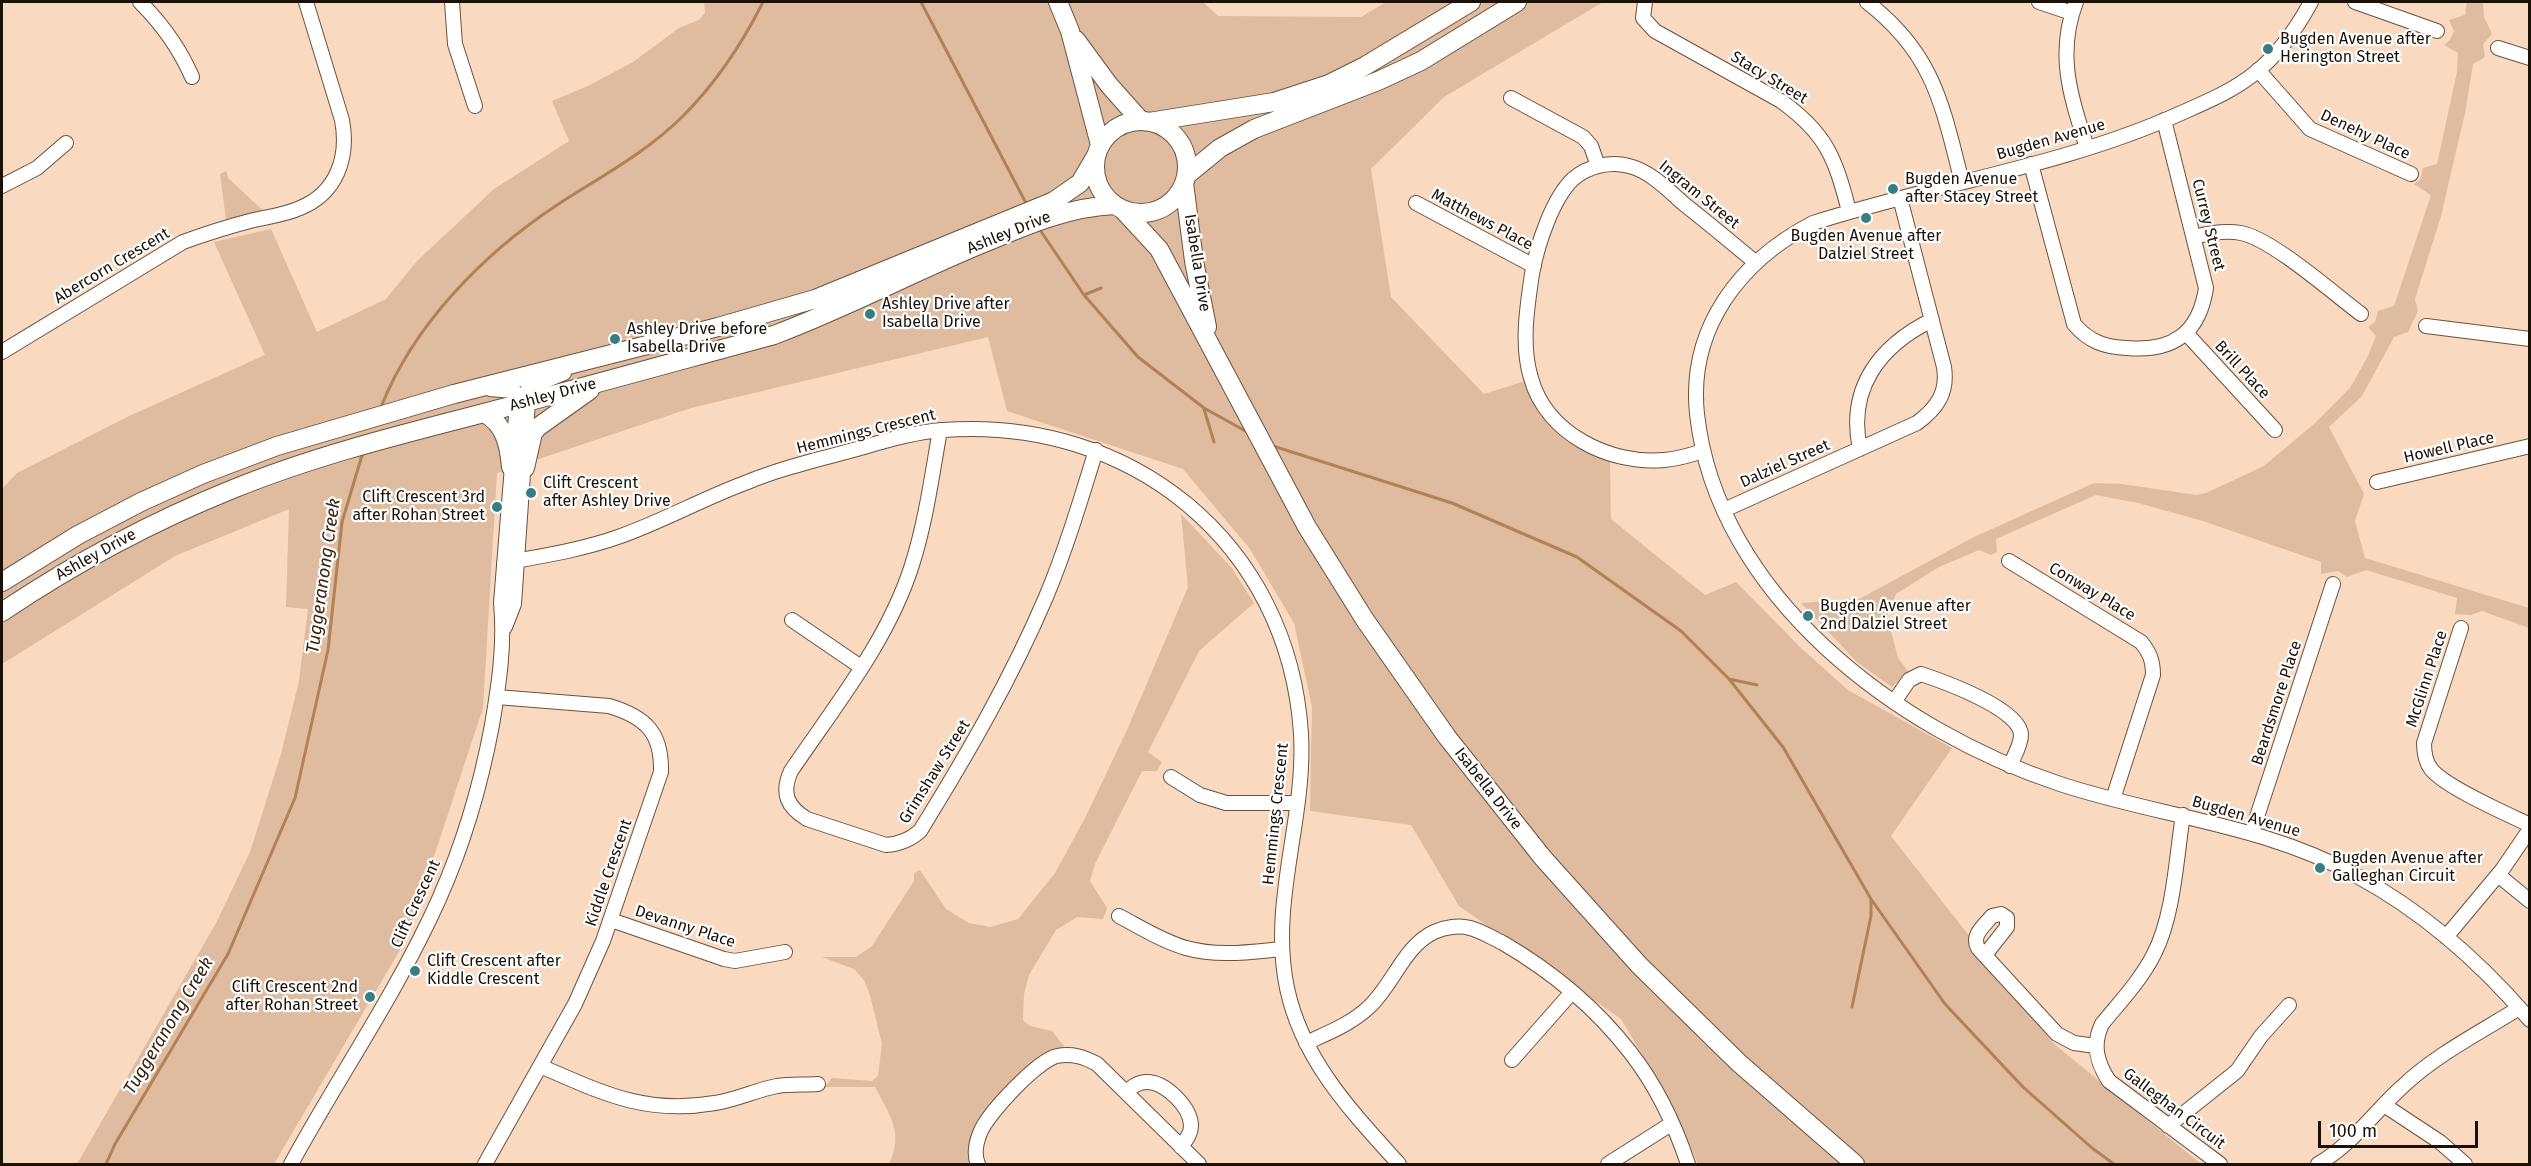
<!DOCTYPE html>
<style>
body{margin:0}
#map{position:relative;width:2531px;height:1166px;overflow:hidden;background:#f9d9bf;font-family:"Fira Sans",sans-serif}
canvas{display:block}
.frame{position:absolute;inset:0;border:3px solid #1b1107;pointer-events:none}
.scale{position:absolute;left:2318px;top:1121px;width:160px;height:27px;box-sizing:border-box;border:3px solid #1b1107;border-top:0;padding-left:8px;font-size:18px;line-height:21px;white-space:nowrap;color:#1b1107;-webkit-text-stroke:4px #fff;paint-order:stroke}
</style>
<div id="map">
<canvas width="2531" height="1166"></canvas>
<div class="frame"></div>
<div class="scale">100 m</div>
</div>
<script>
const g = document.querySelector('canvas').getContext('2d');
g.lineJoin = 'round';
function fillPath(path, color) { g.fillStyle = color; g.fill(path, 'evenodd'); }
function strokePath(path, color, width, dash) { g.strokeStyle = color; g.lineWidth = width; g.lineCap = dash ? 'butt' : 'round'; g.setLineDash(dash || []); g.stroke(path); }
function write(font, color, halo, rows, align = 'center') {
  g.font = font + ' "Fira Sans",sans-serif'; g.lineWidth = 4.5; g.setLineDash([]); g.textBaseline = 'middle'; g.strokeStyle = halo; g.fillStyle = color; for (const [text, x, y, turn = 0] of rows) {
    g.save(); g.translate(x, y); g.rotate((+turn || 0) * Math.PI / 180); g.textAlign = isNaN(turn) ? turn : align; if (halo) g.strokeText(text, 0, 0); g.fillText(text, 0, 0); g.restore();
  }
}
fillPath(new Path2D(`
 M704 2H1203L1218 16 1361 17 1386 2H1603L1444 97 1371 169 1391 297 1484 394 1528 380 1580 447 1610 461 1611 519 1705 595 1736 582 1801 648 1848 690 1952 748 1891 836 2053 1043 2201 1164H1698L1671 1103 1621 1019 1459 906 1411 825 1310 811 1312 707 1294 623 1250 549 1183 469 1007 411 988 337 691 408 497 473 483 708 407 938 274 1164H77L216 923 250 852 281 754 299 681 308 609 286 607 289 509 175 556 2 664V489L17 473 127 417 265 355 214 242 271 229 317 332 386 299 417 261 494 189 569 141 552 101 590 85 633 62 679 28 699 20 705 13Z
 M2467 2H2483L2484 17 2492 34 2483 44 2485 57 2473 64 2465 113 2441 216 2415 299 2418 311 2408 332 2394 337 2362 396 2329 427 2364 494 2355 521 2365 558 2529 608V628L2482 611 2471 615 2455 614 2457 598 2366 570 2347 577 2338 571 2321 574V562L2203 521 2138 503 2096 495 1996 539 1997 552 1991 555 1979 550 1939 567 1896 594 1887 616 1898 658 1908 671 1892 687 1857 662 1801 603 1859 599 1974 537 2094 483 2122 484 2196 495 2206 493 2264 466 2315 423 2350 388 2368 356 2376 336 2368 327 2375 322 2378 311 2394 306 2431 195 2414 184 2420 180 2423 168 2437 164 2457 72 2458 53 2444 45 2450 40 2454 31 2449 20 2465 15Z
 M226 171 228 178 269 216 227 227 220 174Z
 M1181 514 1231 567 1254 603 1199 651 1148 752 1162 762 1157 771H1142L1095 864 1090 881 1107 908 1103 919 1077 917 1056 930 1029 975 1024 994 1023 1020 1030 1026 1052 1031 1064 1046 1063 1050 1042 1056 1032 1062 976 1122 971 1139 970 1154 973 1164H889C904 1132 890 1116 875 1087H825L832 1078 872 1081 878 1076 882 1044 870 995 864 980 854 969 822 957H856L872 946 914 881V873L920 870 946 909 969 923 990 927 1018 919 1055 873 1085 818 1127 730 1188 587Z`), '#dfbc9f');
strokePath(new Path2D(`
 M921 2 1027 205
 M1038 227 1084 295 1138 357 1204 408 1249 433
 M1084 295 1101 288
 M381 407C414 324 483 254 557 205 600 177 646 153 683 116 717 82 742 44 763 2
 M1204 409 1214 442
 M1273 446 1452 503 1577 557 1681 631 1729 679 1783 747 1871 899 1945 1004 2023 1087 2092 1148 2114 1164
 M1729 679 1757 685
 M1852 1007 1871 916V900
 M106 1164 115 1144 228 954 295 798 328 650 342 522 363 452`), '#b28155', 3);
const minor = new Path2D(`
 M140 2C161 23 180 49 192 77
 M452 2 455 44 475 106
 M1645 2 1643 18 1655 31 1781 101C1827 134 1835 158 1849 211
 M1867 2C1934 54 1942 104 1962 182
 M2039 2 2072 13
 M2076 2C2056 55 2071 97 2087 148
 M2311 2C2297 28 2279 54 2255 73 2233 91 2206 102 2179 114 2063 166 1935 184 1813 223 1740 261 1688 328 1697 414 1717 596 1898 731 2060 784 2160 817 2263 824 2357 876 2424 912 2481 963 2530 1020
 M2355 2 2437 31
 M2498 48 2530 58
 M2258 70 2310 129 2411 174
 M1511 98 1583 137 1591 146 1598 166
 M2031 164 2074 324C2089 342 2105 347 2127 348 2172 352 2199 334 2206 288L2164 120
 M2 186 37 168 66 143
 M1416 203 1534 266
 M2194 237C2209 233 2225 230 2241 233 2272 239 2333 293 2361 314
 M2426 326 2530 339
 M2186 333 2275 430
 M2 352 183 242C205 234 227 227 250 221 266 217 285 215 300 208 337 193 349 157 342 120L306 2
 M490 389 513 391 528 401 514 604 505 627
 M940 430C932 475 926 521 912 565 888 641 835 706 791 771 781 793 787 807 807 819L886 845C900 844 910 840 920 831 967 755 1011 679 1046 597 1066 549 1081 499 1096 450
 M1860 449C1847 389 1879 346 1932 320
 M1703 451C1691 455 1677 459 1664 460 1609 465 1546 433 1531 378 1521 346 1527 307 1532 274 1537 246 1552 199 1573 179 1588 166 1610 161 1629 166 1650 171 1668 190 1684 204 1708 223 1731 242 1755 262
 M2377 482 2530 446
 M1724 510 1917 423C1937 408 1948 393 1944 367L1900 198
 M2009 561 2141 642C2150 653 2153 661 2153 675L2113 799
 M504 563C542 556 581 550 618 537 661 522 702 499 745 483 781 468 820 459 857 449 885 441 914 432 943 430 1130 416 1289 542 1301 734 1306 819 1269 902 1287 988 1302 1060 1352 1112 1399 1164
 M792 620 861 667
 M2461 628 2424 743C2424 752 2425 761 2431 769 2445 787 2507 814 2530 825
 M1894 702 1909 680 1921 674C1942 681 2021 709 2021 735 2021 745 2014 756 2010 766
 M1171 777 1200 795 1226 803H1296
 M2183 815C2176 859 2174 915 2154 954 2141 980 2120 1002 2102 1024 2092 1045 2097 1063 2109 1081L2220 1164
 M2252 832 2333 584
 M2498 875 2530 901
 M1119 916C1140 927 1162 941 1186 948 1218 957 1250 952 1282 949
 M611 920 724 959 735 961 785 952
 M2446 937 2502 870 2530 829
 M1985 955 2007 927V918L2001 914 1992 916C1984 926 1971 935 1978 948L2057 1034 2074 1043 2096 1046
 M1306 1043C1328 1033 1351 1024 1369 1007 1393 985 1404 946 1434 932 1445 927 1459 925 1470 928 1482 931 1492 938 1503 943 1551 971 1595 1007 1630 1052 1655 1084 1675 1125 1688 1164
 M1512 1060 1572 992
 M540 1066C603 1093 645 1115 715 1103 736 1100 756 1090 777 1086 790 1084 805 1085 818 1084
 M1126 1092C1132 1087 1138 1082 1147 1082 1165 1082 1191 1107 1191 1126 1191 1134 1186 1140 1181 1147
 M2384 1105 2440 1142 2465 1164
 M2168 1126 2237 1071 2261 1036 2289 1005
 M291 1164C339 1076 398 991 439 899 464 843 481 784 492 725 499 684 505 644 501 603L517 404 530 387 564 373
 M485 1164 575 1004 603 941 661 772C662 733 646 717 609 706L497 697
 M978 1164C974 1155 976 1143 980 1133 987 1114 1038 1060 1057 1056 1072 1053 1084 1057 1097 1064L1199 1164
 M1608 1164 1671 1124
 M2318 1164C2353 1144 2374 1112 2403 1086 2437 1054 2481 1032 2519 1008`);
const major = new Path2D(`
 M1058 2 1070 31 1100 145
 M1076 40 1109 85 1141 121
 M1095 167a46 46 0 1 1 92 0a46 46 0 1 1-92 0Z
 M1149 122 1274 102 1329 84 1365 66 1471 2
 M1187 175 1220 148 1254 129 1378 81 1421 61 1517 2
 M1184 183 1194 261 1207 327
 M1122 209 1159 249 1307 527 1365 620 1447 737 1543 858 1639 965 1739 1063 1855 1164
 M484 413C505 424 509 445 511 467
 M525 468 533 433 538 427 590 390
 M2 582 78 535 141 502 203 474 277 446 454 394 718 327 815 299 1054 201 1080 183 1097 154
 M2 612C75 563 151 522 233 489 321 453 415 431 507 407 596 384 685 359 774 335 846 308 913 272 984 243 1027 225 1068 207 1115 205`);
strokePath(minor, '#6c523b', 16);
strokePath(major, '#6c523b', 20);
strokePath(minor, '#fff', 14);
strokePath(major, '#fff', 18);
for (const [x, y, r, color] of [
 [2268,49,6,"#367e83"],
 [1893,189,6,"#367e83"],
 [1866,218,6,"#367e83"],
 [870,314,6,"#367e83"],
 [615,339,6,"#367e83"],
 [531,493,6,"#367e83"],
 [497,507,6,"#367e83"],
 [1808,616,6,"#367e83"],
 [2320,868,6,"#367e83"],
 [415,971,6,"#367e83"],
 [370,997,6,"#367e83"]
]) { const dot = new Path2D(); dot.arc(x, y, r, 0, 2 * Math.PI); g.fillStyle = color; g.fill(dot); strokePath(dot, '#fff', 2); }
write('16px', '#1b1107', '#fff', [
 ["Bugden Avenue after",2280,40],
 ["Herington Street",2280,58],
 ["Bugden Avenue",1905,180],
 ["after Stacey Street",1905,198],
 ["Bugden Avenue after",1866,237,"center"],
 ["Dalziel Street",1866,255,"center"],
 ["Ashley Drive after",882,305],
 ["Isabella Drive",882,323],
 ["Ashley Drive before",627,330],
 ["Isabella Drive",627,348],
 ["Clift Crescent",543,484],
 ["after Ashley Drive",543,502],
 ["Clift Crescent 3rd",485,498,"right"],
 ["after Rohan Street",485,516,"right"],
 ["Bugden Avenue after",1820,607],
 ["2nd Dalziel Street",1820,625],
 ["Bugden Avenue after",2332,859],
 ["Galleghan Circuit",2332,877],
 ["Clift Crescent after",427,962],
 ["Kiddle Crescent",427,980],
 ["Clift Crescent 2nd",358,988,"right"],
 ["after Rohan Street",358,1006,"right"]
], 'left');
write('16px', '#1b1107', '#fff', [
 ["Stacy Street",1769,78,31],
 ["Denehy Place",2365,135,25],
 ["Bugden Avenue",2051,140,-16],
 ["Ingram Street",1699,195,39],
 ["Matthews Place",1482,220,28],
 ["Currey Street",2208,225,76],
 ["Ashley Drive",1009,233,-22],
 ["Isabella Drive",1197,263,81],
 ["Abercorn Crescent",112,266,-31],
 ["Brill Place",2242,370,47],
 ["Ashley Drive",553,395,-15],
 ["Hemmings Crescent",866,432,-14],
 ["Howell Place",2449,448,-13],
 ["Dalziel Street",1785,464,-24],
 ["Ashley Drive",96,555,-29],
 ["Conway Place",2092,592,31],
 ["McGlinn Place",2427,679,-72],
 ["Beardsmore Place",2277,703,-72],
 ["Grimshaw Street",935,772,-58],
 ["Isabella Drive",1488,789,52],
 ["Hemmings Crescent",1276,814,-84],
 ["Bugden Avenue",2246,817,16],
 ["Kiddle Crescent",609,873,-71],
 ["Clift Crescent",416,904,-65],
 ["Devanny Place",685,927,18],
 ["Galleghan Circuit",2174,1109,37]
]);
write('italic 18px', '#39240f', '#fff', [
 ["Tuggeranong Creek",324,576,-82],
 ["Tuggeranong Creek",169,1026,-59]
]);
</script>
